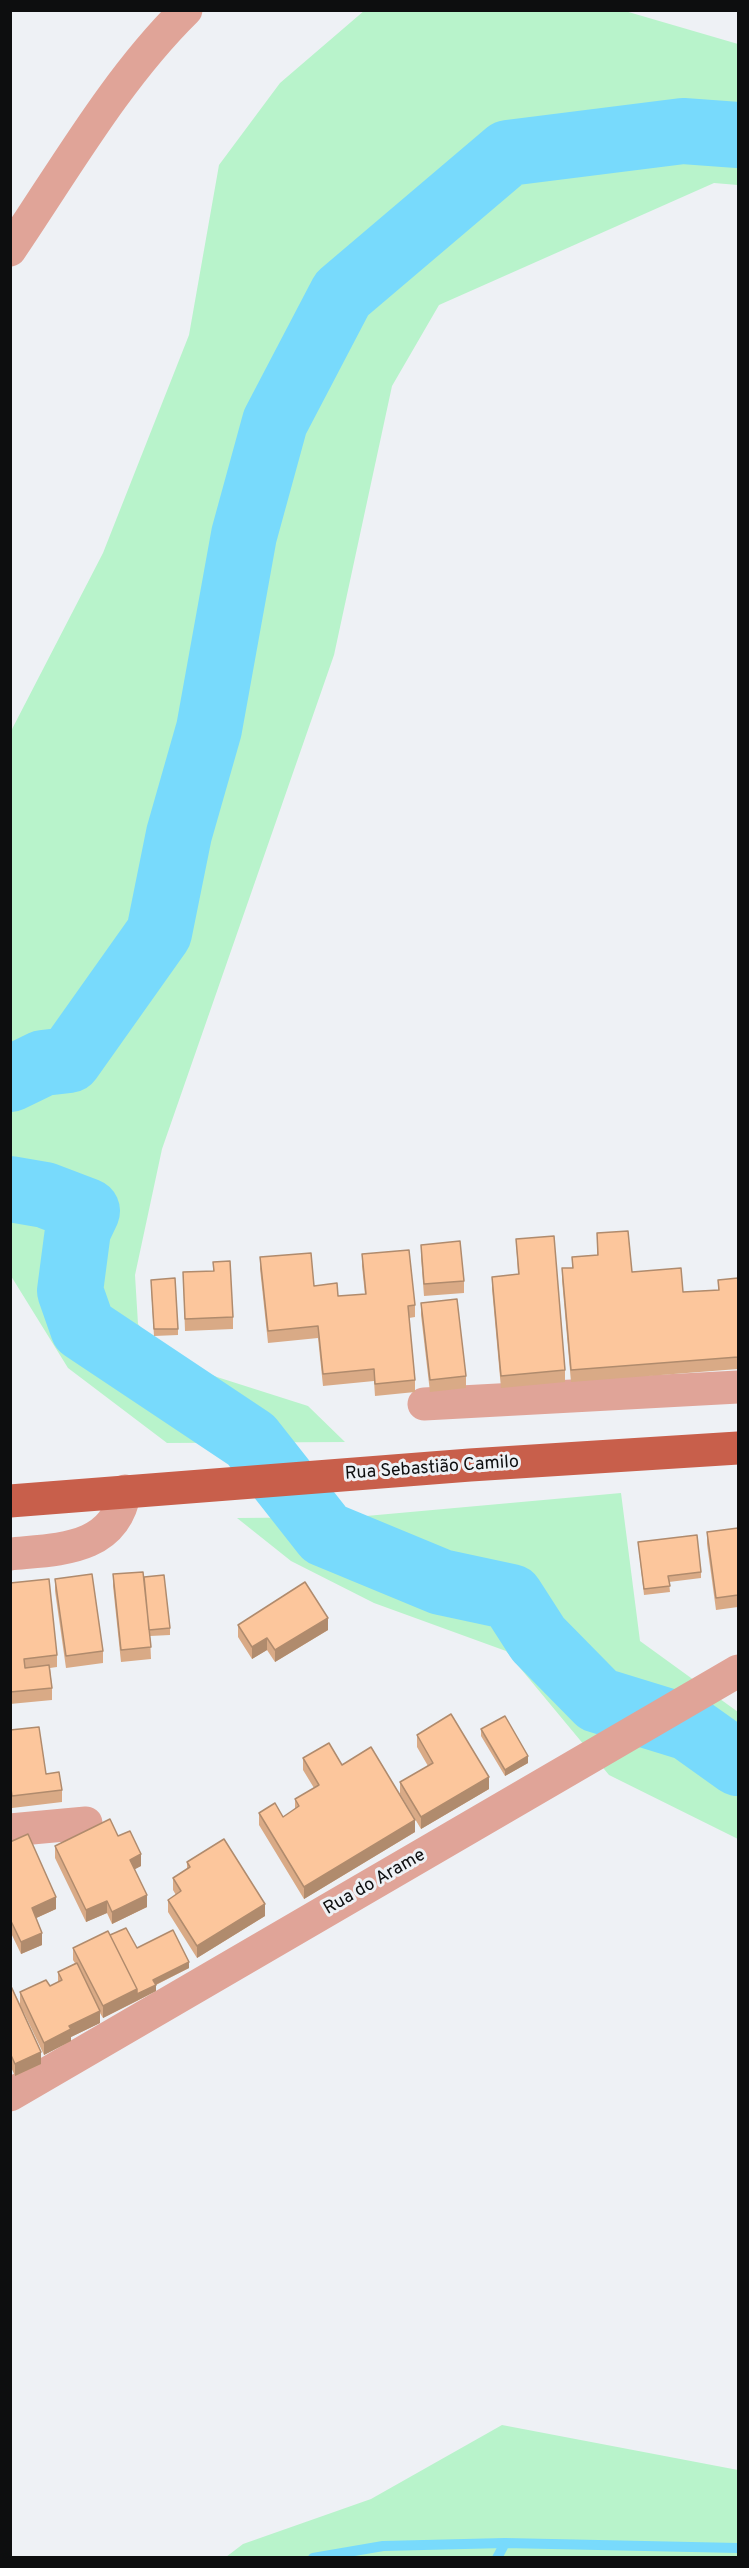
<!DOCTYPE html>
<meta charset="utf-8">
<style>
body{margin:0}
#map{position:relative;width:749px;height:2568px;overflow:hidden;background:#eef1f5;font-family:Overpass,sans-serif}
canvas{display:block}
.frame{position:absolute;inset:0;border:12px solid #0d0e0f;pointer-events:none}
</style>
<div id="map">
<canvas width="749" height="2568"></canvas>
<div class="frame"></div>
</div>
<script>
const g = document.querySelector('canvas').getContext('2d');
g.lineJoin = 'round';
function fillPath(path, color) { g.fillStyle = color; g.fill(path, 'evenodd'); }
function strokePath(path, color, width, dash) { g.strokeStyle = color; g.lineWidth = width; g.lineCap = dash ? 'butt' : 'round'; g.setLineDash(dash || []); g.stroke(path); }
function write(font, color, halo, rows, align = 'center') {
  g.font = font + ' Overpass,sans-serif'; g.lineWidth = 6; g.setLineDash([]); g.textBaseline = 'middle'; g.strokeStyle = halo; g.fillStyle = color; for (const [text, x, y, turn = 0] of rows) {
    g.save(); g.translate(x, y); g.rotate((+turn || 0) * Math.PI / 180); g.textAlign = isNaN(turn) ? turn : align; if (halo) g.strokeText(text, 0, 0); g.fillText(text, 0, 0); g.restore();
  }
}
fillPath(new Path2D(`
 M365 10 625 11 738 44V185L714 183 439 305 392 386 334 655 162 1149 135 1275 138 1324 163 1354 217 1377 308 1406 345 1442 167 1443 68 1368 11 1276 10 733 103 553 189 335 219 165 280 83Z
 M621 1493 640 1641 738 1712V1839L609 1775 506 1651 374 1603 291 1561 237 1518 355 1517Z
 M502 2425 738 2470V2557H226L243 2544 371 2499Z`), '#b8f3cb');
strokePath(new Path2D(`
 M313 2558 383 2546 505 2543
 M497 2558 505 2543 738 2548`), '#78dafc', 10);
strokePath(new Path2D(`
 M10 1079 43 1063 69 1060 159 933 179 834 209 729 244 535 275 422 342 294 508 153 683 131 738 135
 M10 1189 45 1195 87 1211 78 1230 70 1291 83 1328 251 1440 325 1534 441 1582 511 1597 538 1639 598 1700 689 1728 738 1763`), '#78dafc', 66);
strokePath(new Path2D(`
 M10 250C65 169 116 79 186 10
 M424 1404 738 1387
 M10 1554C59 1549 115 1551 125 1491
 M10 1830 86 1823
 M10 2095 738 1671`), '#e0a498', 33);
strokePath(new Path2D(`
 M10 1501 470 1465 738 1448`), '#c85f4b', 33);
fillPath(new Path2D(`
 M597 1233 632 1272 683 1292 718 1290V1280L738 1278V1369L571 1382 562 1280V1268H572V1257L597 1255Z
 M516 1239 565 1370V1382L501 1388 492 1289V1277L518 1275Z
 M421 1245 464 1281V1293L424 1296 421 1257Z
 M362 1254 415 1305V1317L409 1318 415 1380V1392L375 1396 374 1381 323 1386 318 1338 268 1343 260 1269V1257L314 1286 338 1296 365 1295 362 1266Z
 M213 1262 233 1317V1329L185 1331 183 1272 213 1271Z
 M151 1286 178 1329V1335L154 1336Z
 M421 1303 466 1376V1388L430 1392 421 1315Z
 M738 1528V1607L716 1610 707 1544V1532Z
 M638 1542 701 1572V1578L669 1582 670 1592 644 1595Z
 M113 1574 144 1577 170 1628V1635L150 1636 151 1659 121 1662 113 1586Z
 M55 1579 103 1651V1663L66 1668 55 1591Z
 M10 1583 57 1655V1667L50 1668 52 1688V1700L10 1704Z
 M238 1625 328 1630 275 1662 267 1650 252 1659 238 1637Z
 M481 1729 528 1763 505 1776 481 1736Z
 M10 1730 46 1774 62 1790V1802L12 1808 10 1794Z
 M417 1735 489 1789 421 1829 400 1794V1782L428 1766 417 1747Z
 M303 1758 342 1765 415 1832 304 1899 259 1825V1813L283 1817 295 1809V1799L314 1788 303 1770Z
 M118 1836 141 1866 134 1869 147 1907 112 1924 107 1913 86 1922 55 1858V1846Z
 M10 1842 56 1909 36 1918 42 1945 21 1954 10 1931Z
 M187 1862 265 1916 197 1958 168 1912V1900L176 1895 173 1890V1878L187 1869Z
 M110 1935 137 1948 189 1968 156 1985V1991L137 2001 103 2018 100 2013V2023L71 2037V2041L44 2055 23 2011 41 2064 15 2076 10 2065V1984L20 2004V1992L50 1986 58 1982V1972L75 1963 73 1960V1948Z`), '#d9aa86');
fillPath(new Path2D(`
 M328 1618V1630L275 1662V1650Z
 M267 1638V1650L252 1659V1647Z
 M528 1756V1763L505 1776V1770Z
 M489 1777V1789L421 1829V1817Z
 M415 1820V1832L304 1899V1887Z
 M141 1854V1866L130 1872V1860Z
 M147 1895V1907L112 1924V1912Z
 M56 1897V1909L32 1920V1908Z
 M107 1901V1913L86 1922V1910Z
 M265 1904V1916L197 1958V1946Z
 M42 1933V1945L21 1954V1942Z
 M189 1962V1968L153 1986V1980Z
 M156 1985V1991L103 2018V2006L137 1989Z
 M100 2011V2023L71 2037V2041L44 2055V2043L69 2026Z
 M41 2052V2064L15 2076V2064Z`), '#b08b6d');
const building = new Path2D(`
 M628 1231 632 1272 681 1268 683 1292 719 1290 718 1280 738 1278V1357L571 1370 562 1268H573L572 1257 598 1255 597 1233Z
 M554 1236 565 1370 501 1376 492 1277 519 1274 516 1239Z
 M460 1241 464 1281 424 1284 421 1245Z
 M409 1250 415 1305 408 1306 415 1380 375 1384 374 1369 323 1374 318 1326 268 1331 260 1257 311 1253 314 1286 337 1283 338 1296 366 1294 362 1254Z
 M230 1261 233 1317 185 1319 183 1272 214 1271 213 1262Z
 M175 1278 178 1329H154L151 1280Z
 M457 1299 466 1376 430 1380 421 1303Z
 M738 1528V1595L716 1598 707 1532Z
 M697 1535 701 1572 668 1576 670 1586 644 1589 638 1542Z
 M143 1572 151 1647 121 1650 113 1574Z
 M92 1574 103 1651 66 1656 55 1579Z
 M164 1575 170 1628 149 1630 144 1577Z
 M49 1579 57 1655 24 1659 25 1668 49 1665 52 1688 10 1692V1583Z
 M305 1582 328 1618 275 1650 267 1638 252 1647 238 1625Z
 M451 1714 489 1777 421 1817 400 1782 433 1763 417 1735Z
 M505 1716 528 1756 505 1770 481 1729Z
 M39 1727 46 1774 59 1772 62 1790 12 1796 10 1782V1730Z
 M329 1743 342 1765 371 1747 415 1820 304 1887 259 1813 275 1803 283 1817 299 1806 295 1799 319 1785 303 1758Z
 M110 1819 118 1836 130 1831 141 1854 130 1860 147 1895 112 1912 107 1901 86 1910 55 1846Z
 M28 1834 56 1897 32 1908 42 1933 21 1942 10 1919V1842Z
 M224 1839 265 1904 197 1946 168 1900 181 1891 173 1878 190 1867 187 1862Z
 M126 1928 137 1948 173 1930 189 1962 153 1980 156 1985 137 1994V1989L110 1935Z
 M108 1931 137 1989 103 2006 73 1948Z
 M77 1963 100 2011 69 2026 71 2029 44 2043 20 1992 46 1980 50 1986 62 1980 58 1972Z
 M10 1984 41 2052 15 2064 10 2053Z`);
fillPath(building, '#fcc69c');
strokePath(building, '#b08b6d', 1.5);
write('18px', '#0d0e0f', '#eef1f5', [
 ["Rua Sebastião Camilo",432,1469,-4],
 ["Rua do Arame",375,1883,-30]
]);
</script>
